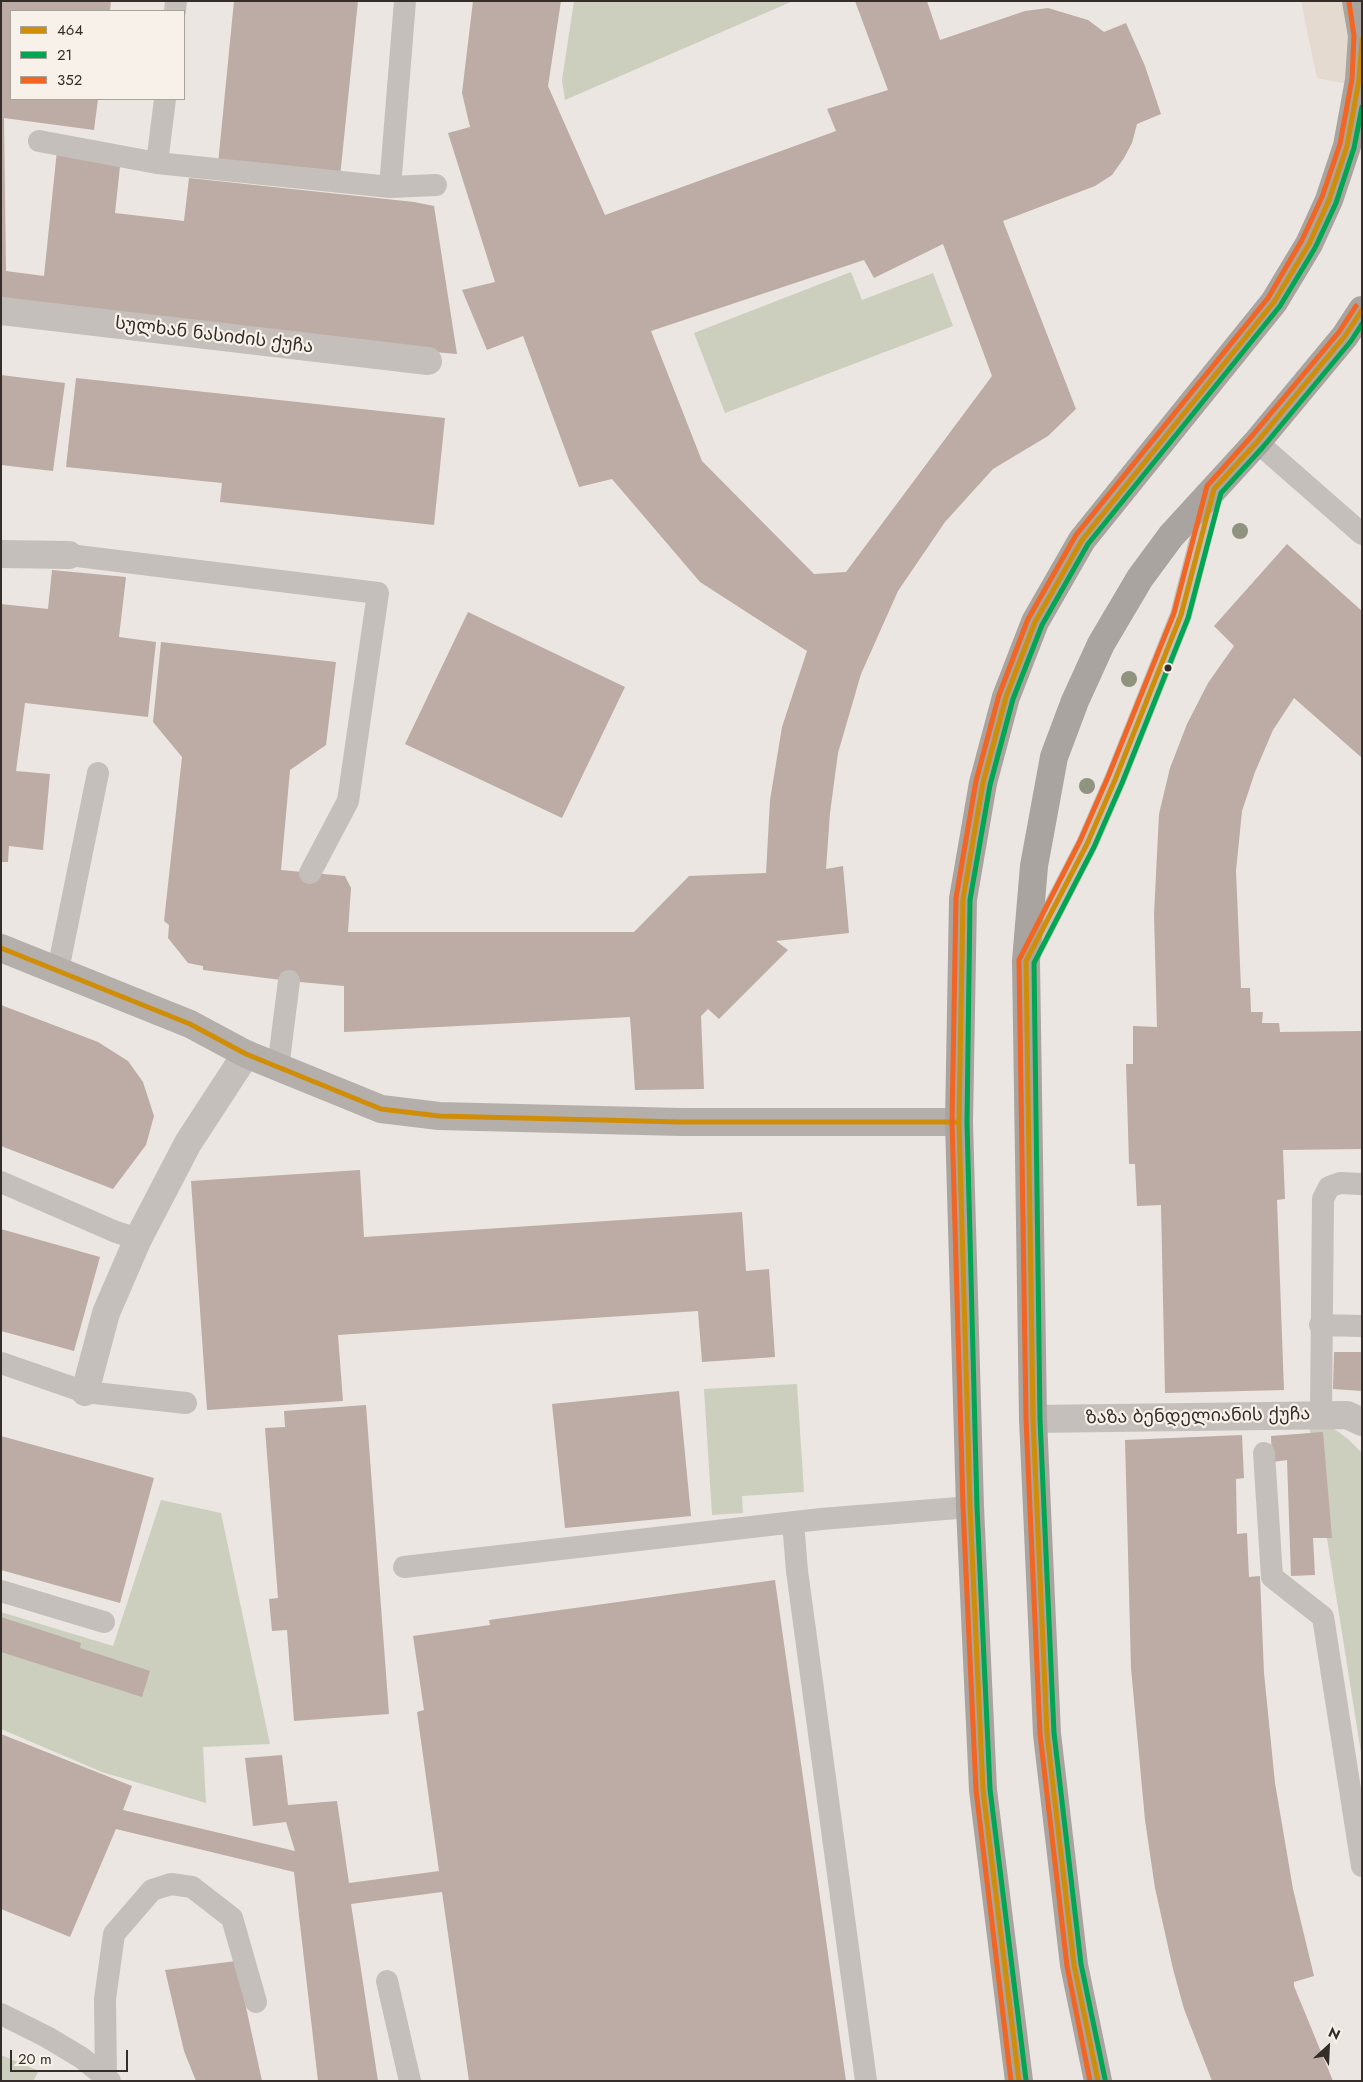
<!DOCTYPE html>
<meta charset="utf-8">
<style>
body{margin:0}
#map{position:relative;width:1363px;height:2082px;overflow:hidden;background:#ebe6e1;font-family:Jost,sans-serif}
canvas{display:block}
.frame{position:absolute;inset:0;border:2px solid #342d29;pointer-events:none}
.legend{position:absolute;left:10px;top:10px;width:175px;height:90px;box-sizing:border-box;background:#f7f1e9;border:1px solid #a9a39c;margin:0;padding:6px 9px;list-style:none;font-size:15px;color:#342d29}
.legend li{display:flex;align-items:center;gap:10px;height:25px}
.legend b{width:25px;border:1px solid #a9a39c}
.north{position:absolute;left:1303px;top:2022px;width:50px;height:50px;-webkit-text-stroke:4px #f7f1e9;paint-order:stroke;rotate:25deg;font-size:14px;font-weight:700;line-height:20px;text-align:center;color:#342d29}
.north::after{content:'';display:block;margin:auto;width:18px;height:22px;background:#342d29;clip-path:polygon(50% 0,100% 100%,50% 72%,0 100%)}
.scale{position:absolute;left:10px;top:2050px;width:118px;height:22px;box-sizing:border-box;border:2px solid #342d29;border-top:0;padding-left:6px;font-size:15px;line-height:18px;white-space:nowrap;color:#342d29;-webkit-text-stroke:4px #f7f1e9;paint-order:stroke}
</style>
<div id="map">
<canvas width="1363" height="2082"></canvas>
<div class="frame"></div>
<ul class="legend">
<li><b style="height:6px;background:#d08e08"></b>464</li>
<li><b style="height:6px;background:#00a651"></b>21</li>
<li><b style="height:6px;background:#f26522"></b>352</li>
</ul>
<div class="north">N</div>
<div class="scale">20 m</div>
</div>
<script>
const g = document.querySelector('canvas').getContext('2d');
g.lineJoin = 'round';
function fillPath(path, color) { g.fillStyle = color; g.fill(path, 'evenodd'); }
function strokePath(path, color, width, dash) { g.strokeStyle = color; g.lineWidth = width; g.lineCap = dash ? 'butt' : 'round'; g.setLineDash(dash || []); g.stroke(path); }
function write(font, color, halo, rows, align = 'center') {
  g.font = font + ' Jost,"Noto Sans Georgian",sans-serif'; g.lineWidth = 4.5; g.setLineDash([]); g.textBaseline = 'middle'; g.strokeStyle = halo; g.fillStyle = color; for (const [text, x, y, turn = 0] of rows) {
    g.save(); g.translate(x, y); g.rotate((+turn || 0) * Math.PI / 180); g.textAlign = isNaN(turn) ? turn : align; if (halo) g.strokeText(text, 0, 0); g.fillText(text, 0, 0); g.restore();
  }
}
fillPath(new Path2D(`
 M574 1H793L565 100 562 80Z
 M851 272 862 300 933 273 953 326 725 413 694 333Z
 M797 1384 804 1492 742 1496 743 1513 712 1515 704 1389Z
 M1308 1419 1322 1420 1348 1439 1362 1453V1759Z
 M161 1500 221 1513 270 1744 203 1747 206 1803 102 1772 1 1729V1612L113 1646Z
 M1 2055 39 2071 33 2081H1Z`), '#cccfbd');
fillPath(new Path2D(`
 M1301 1H1362V87L1317 78Z`), '#e4dacf');
fillPath(new Path2D(`
 M1 1H111L110 11H11V99H98L94 130 4 118 6 271 44 276 57 150 121 157 115 213 184 221 189 178 414 202 434 206 457 354 398 349 1 300Z
 M234 1H358L340 177 218 164Z
 M473 1H561L548 86 605 215 836 131 827 109 888 90 855 1H927L940 40 1025 11 1048 8 1088 20 1104 32 1126 23 1145 66 1161 114 1137 124 1132 143 1124 158 1112 175 1095 186 1003 221 1076 409 1048 436 993 469 945 522 898 591 861 674 838 753 830 813 826 869 843 866 849 933 776 941 788 950 719 1019 708 1009 701 1016 704 1089 635 1090 630 1017 344 1032V986L289 981 203 970V966L188 963 168 938 169 925 164 921 182 757 153 722 161 642 336 662 326 745 290 770 281 870 345 876 351 888 348 932H634L689 876 766 873 770 800 782 727 807 651 700 582 612 479 579 487 523 336 487 350 462 290 495 282 448 133 470 127 462 93ZM943 244 992 376 846 572 814 574 702 461 651 331 864 260 874 278Z
 M1 375 65 383 53 471 1 465Z
 M76 378 445 418 434 525 220 502 222 483 66 467Z
 M1287 544 1362 611V758L1294 698 1273 730 1255 772 1242 811 1236 871 1241 988H1250L1251 1012H1263L1262 1023H1279L1280 1032 1362 1031V1149L1283 1150 1285 1199 1277 1200 1284 1390 1165 1393 1161 1205 1137 1206 1135 1164H1129L1126 1064H1133V1026L1157 1027 1154 914 1159 814 1170 768 1187 724 1208 683 1234 646 1214 626Z
 M52 570 126 577 119 637 156 642 148 717 25 703 16 771 50 774 43 850 9 846 8 862H1V604L48 609Z
 M468 612 625 687 562 818 405 744Z
 M1 1005 98 1042 128 1061 143 1082 154 1116 146 1145 113 1189 1 1146Z
 M360 1170 364 1237 742 1212 746 1271 769 1269 775 1357 702 1362 698 1311 338 1335 343 1401 207 1410 191 1181Z
 M1 1229 100 1257 74 1351 1 1331Z
 M1334 1352H1362V1391L1333 1389Z
 M679 1391 691 1516 565 1528 552 1404Z
 M366 1405 389 1714 294 1721 287 1630 272 1631 269 1599 278 1598 265 1428 285 1427 284 1411Z
 M1323 1432 1332 1538H1313L1315 1575 1291 1576 1287 1460 1272 1462 1271 1436Z
 M1242 1435 1244 1478 1236 1479 1237 1534 1247 1533 1249 1577 1260 1576 1264 1673 1275 1783 1293 1889 1314 1976 1294 1982V1986L1333 2081H1212L1184 2009 1173 1969 1155 1888 1145 1820 1131 1668 1125 1440Z
 M1 1436 154 1478 120 1603 1 1570Z
 M775 1580 846 2081H469L442 1892 351 1904 378 2081H318L294 1872 116 1829 70 1937 1 1909V1734L132 1786 123 1810 295 1851 286 1822 253 1826 245 1758 282 1755 288 1805 337 1801 349 1883 439 1871 417 1712 424 1710 413 1636 490 1625 489 1620Z
 M1 1617 81 1643 80 1648 150 1671 142 1697 1 1652Z
 M236 1961 262 2081H196L184 2051 165 1970Z`), '#bcaca5');
strokePath(new Path2D(`
 M175 11 176 1
 M39 141 157 163 390 187 436 185
 M157 163 165 99
 M390 187 405 1
 M1257 442 1362 534
 M69 555 378 593 348 801 310 873
 M1028 958 1087 844 1115 780 1181 615 1213 490
 M58 970 98 773
 M278 1068 289 981
 M1 1182 116 1232 138 1239
 M1320 1325 1362 1326
 M1 1363 85 1392 186 1403
 M1321 1414 1323 1199 1329 1187 1340 1183 1362 1184
 M1264 1453 1272 1577 1323 1617 1362 1866
 M793 1522 797 1571 866 2081
 M404 1567 821 1519 970 1507
 M1 1591 104 1622
 M387 1981 410 2081
 M1 2014 47 2037 82 2058 110 2081
 M106 2078 105 1999 114 1934 152 1890 171 1884 192 1887 232 1918 256 2002`), '#c4bfba', 22);
strokePath(new Path2D(`
 M1 311 428 361
 M1 554 69 555
 M85 1392 106 1313 138 1239 188 1143 246 1054
 M1033 1419 1347 1415 1362 1422`), '#c4bfba', 28);
strokePath(new Path2D(`
 M1 948 190 1024 246 1054 381 1109 439 1116 681 1122H959`), '#b4afab', 28);
strokePath(new Path2D(`
 M1019 2081 983 1790 970 1507 959 1122 963 899 983 783 1006 697 1035 622 1082 540 1274 302 1309 244 1329 200 1347 146 1359 80 1362 36 1356 1
 M1098 2081 1074 1965 1047 1734 1033 1419 1026 961 1034 866 1054 757 1075 701 1101 644 1140 578 1171 536 1257 442 1345 336 1362 310`), '#a9a49f', 28);
strokePath(new Path2D(`
 M1 948 190 1024 246 1054 381 1109 439 1116 681 1122H959
 M1019 2081 983 1790 970 1507 959 1122 963 899 983 783 1006 697 1035 622 1082 540 1274 302 1309 244 1329 200 1347 146 1359 80 1362 40
 M1098 2081 1074 1965 1047 1734 1033 1419 1026 961 1087 844 1115 780 1181 615 1214 489 1257 442 1345 336 1362 310`), '#d08e08', 5);
strokePath(new Path2D(`
 M1105 2079 1081 1964 1054 1733 1040 1419 1034 963 1094 847 1122 783 1188 618 1221 493 1263 447 1351 341 1362 324
 M1026 2080 990 1789 977 1507 967 1122 970 900 990 785 1013 699 1042 625 1088 544 1280 306 1315 248 1336 203 1354 148 1362 107`), '#00a651', 5);
strokePath(new Path2D(`
 M1011 2081 976 1790 963 1507 952 1122 956 898 976 781 999 695 1028 619 1076 535 1268 298 1302 240 1322 197 1340 144 1352 79 1354 36 1349 2
 M1090 2081 1067 1966 1040 1734 1026 1419 1019 960 1080 841 1108 777 1174 613 1207 486 1251 437 1339 332 1356 306`), '#f26522', 5);
g.fillStyle = '#8f9380';
for (const [x, y] of [
 [1240,531],
 [1129,679],
 [1087,786]
]) { g.beginPath(); g.arc(x, y, 8, 0, 2 * Math.PI); g.fill(); }
for (const [x, y, r, color] of [
 [1168,668,4.5,"#342d29"]
]) { const dot = new Path2D(); dot.arc(x, y, r, 0, 2 * Math.PI); g.fillStyle = color; g.fill(dot); strokePath(dot, '#f7f1e9', 2); }
write('18px', '#342d29', '#f7f1e9', [
 ["სულხან ნასიძის ქუჩა",214,336,7],
 ["ზაზა ბენდელიანის ქუჩა",1198,1417,-1]
]);
</script>
